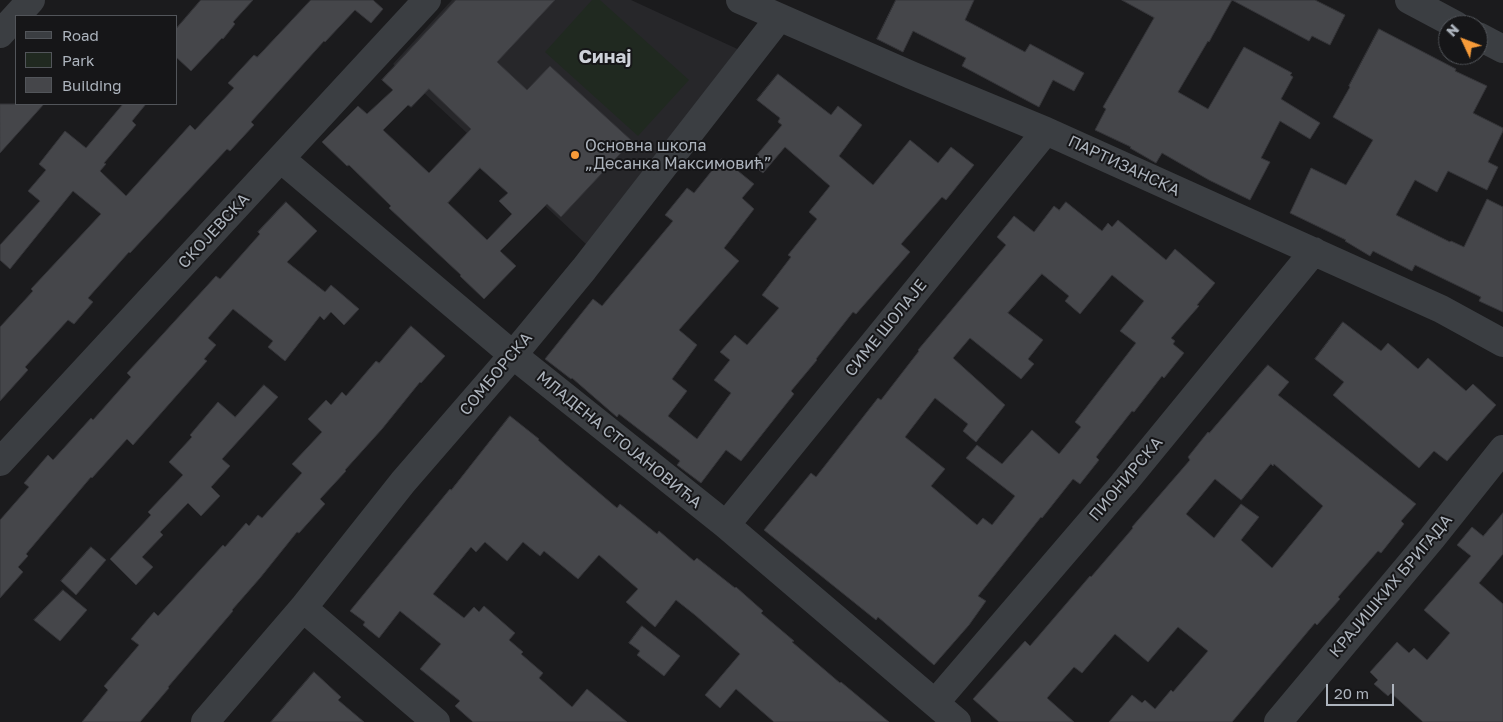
<!DOCTYPE html>
<meta charset="utf-8">
<style>
body{margin:0}
#map{position:relative;width:1503px;height:722px;overflow:hidden;background:#1b1b1d;font-family:"Golos Text",sans-serif}
canvas{display:block}
.legend{position:absolute;left:15px;top:15px;width:162px;height:90px;box-sizing:border-box;background:#161618;border:1px solid #52555a;margin:0;padding:6px 9px;list-style:none;font-size:15px;color:#adb4bd}
.legend li{display:flex;align-items:center;gap:10px;height:25px}
.legend b{width:25px;border:1px solid #52555a}
.north{position:absolute;left:1438px;top:15px;width:50px;height:50px;box-sizing:border-box;background:#161618;border:1px solid #52555a;border-radius:50%;rotate:313deg;font-size:14px;font-weight:700;line-height:20px;text-align:center;color:#adb4bd}
.north::after{content:'';display:block;margin:auto;width:18px;height:22px;background:#f79b39;clip-path:polygon(50% 0,100% 100%,50% 72%,0 100%)}
.scale{position:absolute;left:1326px;top:684px;width:68px;height:22px;box-sizing:border-box;border:2px solid #adb4bd;border-top:0;padding-left:6px;font-size:15px;line-height:18px;white-space:nowrap;color:#adb4bd;-webkit-text-stroke:4px #161618;paint-order:stroke}
</style>
<div id="map">
<canvas width="1503" height="722"></canvas>
<ul class="legend">
<li><b style="height:6px;background:#3b3e42"></b>Road</li>
<li><b style="height:14px;background:#202920"></b>Park</li>
<li><b style="height:14px;background:#45464a"></b>Building</li>
</ul>
<div class="north">N</div>
<div class="scale">20 m</div>
</div>
<script>
const g = document.querySelector('canvas').getContext('2d');
g.lineJoin = 'round';
function fillPath(path, color) { g.fillStyle = color; g.fill(path, 'evenodd'); }
function strokePath(path, color, width, dash) { g.strokeStyle = color; g.lineWidth = width; g.lineCap = dash ? 'butt' : 'round'; g.setLineDash(dash || []); g.stroke(path); }
function write(font, color, halo, rows, align = 'center') {
  g.font = font + ' "Golos Text",sans-serif'; g.lineWidth = 4; g.setLineDash([]); g.textBaseline = 'middle'; g.strokeStyle = halo; g.fillStyle = color; for (const [text, x, y, turn = 0] of rows) {
    g.save(); g.translate(x, y); g.rotate((+turn || 0) * Math.PI / 180); g.textAlign = isNaN(turn) ? turn : align; if (halo) g.strokeText(text, 0, 0); g.fillText(text, 0, 0); g.restore();
  }
}
fillPath(new Path2D(`
 M452 0H631L744 52 587 245 393 64Z`), '#27272a');
fillPath(new Path2D(`
 M592 0H600L689 80 638 136 545 52Z`), '#202920');
const building = new Path2D(`
 M201 0H253L233 22 235 24 223 39 222 38 191 71 176 57V29Z
 M311 0H373L383 9 371 23 355 10 325 42 324 41 251 122 254 125 230 151 227 149 130 253 129 252 88 298 93 302 74 324 68 320 25 367 28 370 0 401V327L33 291 31 289 101 214 73 191 10 269 0 260V245L40 201 28 191 46 170 39 164 65 131 86 148 123 104H146L132 121 136 125 104 163 106 164 100 171 126 196 190 125 195 130 234 88 228 83 254 55 257 57Z
 M456 0H555L497 62 527 90 550 66 632 141 561 217 547 204 500 251 516 266 484 299 460 276 461 275 389 208 391 206 349 165 347 166 322 142 358 106 367 114 393 90 382 80ZM429 89 471 129 429 173 383 130 408 105 411 107ZM480 168 508 193 499 201 512 214 487 240 448 203Z
 M896 0H974L965 20 1025 52 1030 44 1084 73 1074 91 1053 80 1039 107 962 66 966 58 913 31 903 52 877 39Z
 M1122 0H1315L1345 15 1330 45 1312 36 1309 41 1232 0 1209 42 1208 41 1178 92 1208 109 1244 47 1292 73 1290 75 1293 77 1281 99 1320 123 1310 139 1280 121 1261 158 1270 162 1250 200 1209 180 1162 153 1156 163 1130 148 1131 147 1095 130 1106 109 1103 107 1154 18Z
 M1379 29 1456 69 1455 71 1487 86 1473 113 1503 128V131L1488 162 1498 167 1487 190 1448 171 1437 192 1415 180 1396 215 1450 242 1451 241 1464 247 1487 199 1503 207V312L1479 301 1481 297 1415 265 1412 271 1373 251 1370 256 1345 241 1346 240 1290 213 1311 168 1346 185 1373 140 1333 117 1350 87 1349 86Z
 M778 74 831 115 838 106 862 125 839 156 873 185 910 140 938 163 951 147 974 165 946 200 942 197 901 244 910 252 856 314 853 312 816 359 817 360 791 391 794 394 741 461 726 450 701 483 677 465 680 461 619 414 617 417 572 378 571 379 545 359 593 299 602 306 673 221 665 215 687 188 694 193 722 158 754 184 742 198 754 209 724 248 739 261 679 330 697 345 672 379 687 391 668 416 697 439 731 393 714 380 730 360 720 352 735 335 747 345 779 308 762 295 791 257 788 255 817 219 809 212 830 186 785 147 763 173 750 163 782 125 778 122 780 118 757 100Z
 M0 104H44L0 153Z
 M286 202 317 231 287 262 325 292 331 285 359 309 344 325 331 312 324 320 320 316 285 361 268 347 273 341 233 309 208 338 216 345 204 359 207 361 133 445 127 439 92 478 91 477 26 554 28 556 18 567 23 572 0 598V520L29 487 24 483 48 455 53 460 91 418 93 420 131 377 127 373 152 346 216 276 220 279 260 234 258 232Z
 M1066 202 1102 231 1108 223 1112 227 1118 220 1166 260 1175 249 1215 283 1197 305 1199 306 1171 338 1175 341 1173 344 1184 353 1164 378 1162 376 1134 412 1132 411 1096 457 1099 460 1080 484 1073 479 1042 518 1041 517 978 596 986 601 969 625 934 665 878 617 876 620 764 530 811 473 816 477 878 398 881 400 919 351 918 350 1006 245 997 237 1014 216 1034 232 1054 206 1059 210ZM1042 274 1069 296 1065 301 1080 314 1112 275 1144 301 1120 331 1136 343 1075 422 1081 427 1059 454 1032 430 1002 464 977 445 966 458 1015 496 992 525 983 518 977 525 931 486 945 469 905 437 935 398 968 424 963 431 976 442 1005 405 953 358 970 338 1021 379 1034 364 1028 359 1043 340 1008 313Z
 M1343 322 1381 351 1388 343 1418 369 1428 358 1466 391 1473 384 1496 405 1447 461 1434 451 1419 468 1333 395 1344 382 1315 359Z
 M411 326 445 356 421 383 420 382 382 429 345 470 346 471 320 499 325 504 299 533 297 532 260 578 232 610 233 611 168 687 169 688 140 722H82L108 690 104 686 139 645 131 639 154 612 158 616 223 545 225 547 246 523 249 526 258 515 262 518 302 473 292 464 322 432 308 419 326 400 331 405 342 392 346 396 376 361 379 363Z
 M1268 365 1289 382 1278 395 1416 504 1401 521 1404 524 1381 553 1378 551 1338 597 1340 599 1317 625 1315 623 1232 722H1109L1132 695 1142 703 1145 700 1155 709 1171 690 1173 692 1208 651 1178 627 1148 662 1115 634 1082 673 1074 667 1047 698 1074 722H999L973 699 1025 641 1030 646 1090 576 1091 577 1133 528 1132 527 1190 460 1188 457 1208 432 1209 433ZM1271 464 1273 466 1274 464 1323 506 1272 568 1241 540 1259 517 1241 504 1214 538 1186 514 1215 479 1241 500Z
 M264 385 278 397 222 459 230 466 211 487 220 496 201 516 188 503 160 532 163 535 142 557 153 567 136 585 110 559 151 515 148 512 183 475 169 462 192 437 190 435 218 402 235 417Z
 M510 416 539 439 538 440 564 463 617 508 620 504 657 534 659 531 694 561 697 558 735 588 736 587 763 611 761 613 794 641 792 642 840 683 841 682 889 722H774L736 689 720 708 705 695 740 654 695 615 676 600 655 627 626 602 638 589 599 555 578 579 544 551 540 556 523 542 507 561 485 542 476 552 471 547 433 594 464 618 474 607 479 612 484 606 515 633 509 640 523 652 521 654 543 673 539 678 572 707 587 689 627 722H473L455 706 460 701 420 669 441 644 400 611 379 638 363 625 365 622 350 611 450 489 451 490Z
 M1503 513V554L1479 583 1503 604V722H1423L1391 693 1388 696 1374 684 1378 680 1370 672 1397 642 1409 653 1414 648 1427 660 1450 633 1424 610 1471 556 1457 545 1472 527 1483 536Z
 M91 547 106 560 76 595 61 581Z
 M63 590 87 610 60 641 34 620Z
 M642 626 680 656 664 676 637 655 640 651 629 643Z
 M314 672 341 697 338 700 364 722H271Z`);
fillPath(building, '#45464a');
strokePath(building, '#353539', 1);
strokePath(new Path2D(`
 M740 0 911 75 1046 131 1441 309 1503 343
 M1409 0 1456 25
 M0 34 31 0
 M1478 36 1503 49
 M281 159 513 355 726 525 957 722
 M0 462 427 0
 M726 525 1046 131
 M303 608 436 722
 M935 703 1123 484 1314 251
 M205 722 303 608 403 482 513 355 584 269 779 18
 M1278 722 1432 538 1503 449`), '#3b3e42', 28);
for (const [x, y, r, color] of [
 [575,155,5,"#f79b39"]
]) { const dot = new Path2D(); dot.arc(x, y, r, 0, 2 * Math.PI); g.fillStyle = color; g.fill(dot); strokePath(dot, '#161618', 2); }
write('16px', '#adb4bd', '#161618', [
 ["Основна школа",585,146],
 ["„Десанка Максимовић”",585,164]
], 'left');
write('16px', '#adb4bd', '#161618', [
 ["ПАРТИЗАНСКА",1124,166,25],
 ["СКОЈЕВСКА",214,231,-47],
 ["СИМЕ ШОЛАЈЕ",886,328,-51],
 ["СОМБОРСКА",496,374,-50],
 ["МЛАДЕНА СТОЈАНОВИЋА",619,440,39],
 ["ПИОНИРСКА",1126,479,-50],
 ["КРАЈИШКИХ БРИГАДА",1391,586,-50]
]);
write('bold 19px', '#ced2d9', '#161618', [
 ["Синај",605,57]
]);
</script>
